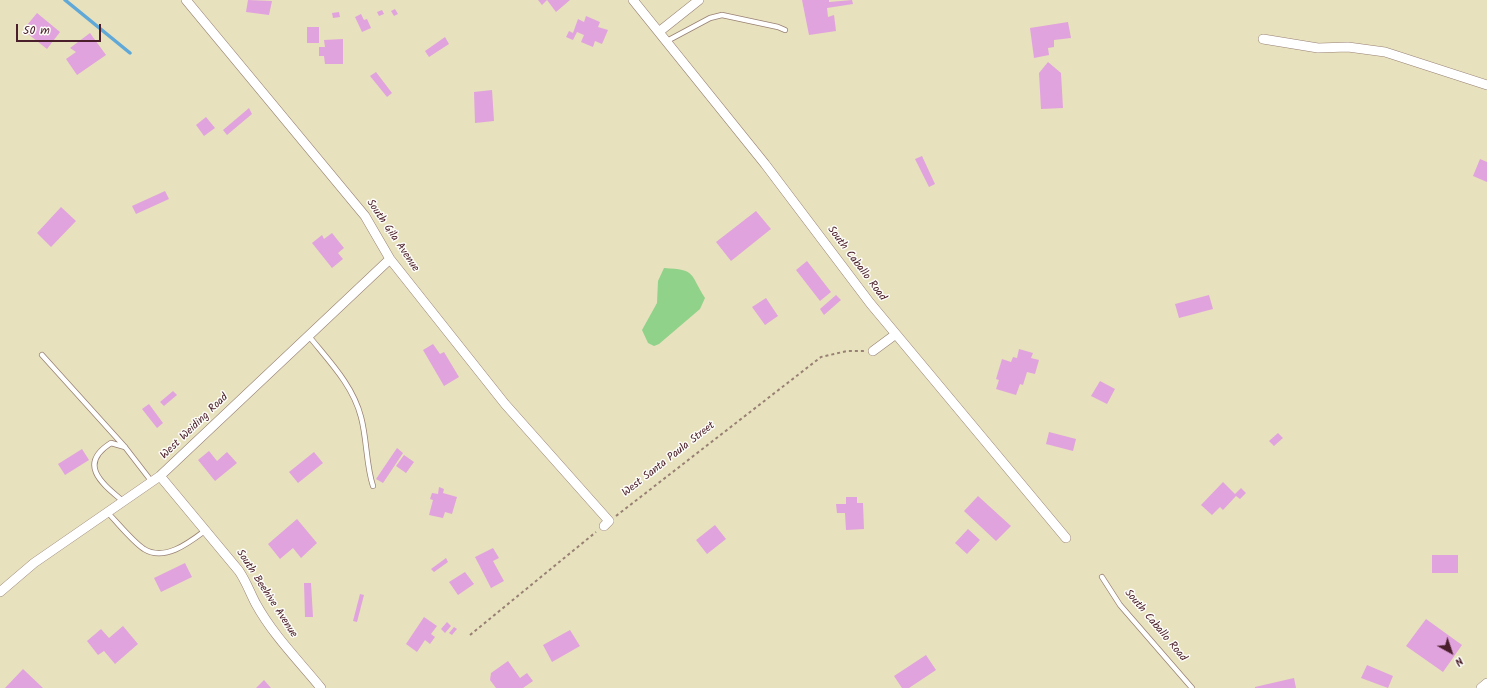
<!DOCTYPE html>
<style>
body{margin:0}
#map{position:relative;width:1487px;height:688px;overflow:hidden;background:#e7e1bd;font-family:Kalam,sans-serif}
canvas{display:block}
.north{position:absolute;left:1431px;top:632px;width:40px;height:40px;-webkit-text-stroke:3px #fdfcf7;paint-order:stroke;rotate:140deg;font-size:11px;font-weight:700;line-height:16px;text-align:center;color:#4a1f2b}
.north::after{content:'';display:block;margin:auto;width:14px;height:18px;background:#4a1f2b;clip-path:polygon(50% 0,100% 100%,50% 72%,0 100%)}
.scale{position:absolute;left:16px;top:24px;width:85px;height:18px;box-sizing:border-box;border:2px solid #4a1f2b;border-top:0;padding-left:5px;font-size:12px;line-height:14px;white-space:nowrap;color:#4a1f2b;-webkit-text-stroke:3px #fdfcf7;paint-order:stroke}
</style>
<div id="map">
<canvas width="1487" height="688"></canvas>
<div class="north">N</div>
<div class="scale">50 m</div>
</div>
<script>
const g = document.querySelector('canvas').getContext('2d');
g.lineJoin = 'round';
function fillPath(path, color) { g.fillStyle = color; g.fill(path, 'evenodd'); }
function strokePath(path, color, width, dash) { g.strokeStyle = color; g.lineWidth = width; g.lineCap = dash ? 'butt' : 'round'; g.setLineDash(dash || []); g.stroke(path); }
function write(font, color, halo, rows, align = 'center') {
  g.font = font + ' Kalam,sans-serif'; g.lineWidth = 3; g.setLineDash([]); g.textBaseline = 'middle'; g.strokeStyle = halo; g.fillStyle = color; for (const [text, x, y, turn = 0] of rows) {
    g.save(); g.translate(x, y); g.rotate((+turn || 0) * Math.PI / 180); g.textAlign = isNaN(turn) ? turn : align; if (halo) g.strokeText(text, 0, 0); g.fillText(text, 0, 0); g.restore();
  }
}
fillPath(new Path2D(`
 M664 268C697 270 689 273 705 298L700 309 659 344 654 346 648 343 642 330 657 303 658 281Z`), '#90d28a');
strokePath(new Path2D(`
 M65 0 130 53`), '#5fa8d7', 3.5);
fillPath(new Path2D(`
 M248 0 272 1 269 15 246 12Z
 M538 0H570L556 12 547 0 542 5Z
 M802 0H829V2L852 0 853 4 827 8 828 17 834 15 836 31 809 35Z
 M395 9 398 14 394 16 391 11Z
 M382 10 384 14 379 16 377 12Z
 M339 12 340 17 333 18 332 13Z
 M37 13 60 32 47 49 23 30Z
 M361 14 364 20 367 19 371 28 362 32 355 17Z
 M586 16 600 22 598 27 608 30 602 44 595 41 593 47 581 42 584 35 577 32 573 40 566 37 569 31 573 33 578 19 584 22Z
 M1068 22 1071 38 1054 40V47L1048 48 1049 55 1034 58 1030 28Z
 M307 27H319V43H307Z
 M90 33 106 55 77 75 66 59 76 52 70 48Z
 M445 37 449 44 429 57 425 51Z
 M343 39V64H325L324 56H319V47H325L324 40Z
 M1048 62 1061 73 1063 108 1041 109 1039 73Z
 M376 72 392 93 387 97 370 76Z
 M492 90 494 121 475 123 474 92Z
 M249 108 252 114 227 135 223 130Z
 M206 117 215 128 204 136 196 125Z
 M922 156 935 184 929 187 915 159Z
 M1480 159 1487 162V182L1473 176Z
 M165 191 169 199 136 214 132 206Z
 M61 207 76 221 51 247 37 233Z
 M756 211 771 229 731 261 716 242Z
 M332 233 344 248 338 253 343 259 332 268 312 243 322 235 324 239Z
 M807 261 831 292 820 301 796 270Z
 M836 295 841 300 824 315 820 309Z
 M1209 295 1213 309 1179 318 1175 304Z
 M766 298 778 316 765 325 752 307Z
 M433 344 440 354 444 352 459 377 444 386 423 350Z
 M1019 349 1033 353 1031 358 1039 360 1035 374 1027 372 1023 385 1020 384 1016 395 996 389 999 380 996 379 1002 359 1011 362 1013 357 1017 358Z
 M1100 381 1115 389 1107 404 1091 396Z
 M173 391 177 395 164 406 160 402Z
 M149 404 163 423 157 428 142 409Z
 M1049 432 1076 439 1073 451 1046 444Z
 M1278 433 1283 438 1274 446 1269 441Z
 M397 448 403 453 383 483 376 479Z
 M82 449 89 460 65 475 58 464Z
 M209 451 217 461 227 452 237 463 215 481 198 460Z
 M314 452 323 463 298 483 289 472Z
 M404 455 414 462 406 473 396 466Z
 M1223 482 1235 494 1241 488 1246 493 1240 499 1236 496 1223 510 1220 507 1212 515 1201 505Z
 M439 487 444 489 443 493 457 497 452 514 445 512 443 518 429 515 433 500 430 499 432 493 438 494Z
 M978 496 1011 526 996 541 964 511Z
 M846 497H857V503H863L864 529 846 530 845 513H837L836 504H846Z
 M297 519 317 543 301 558 293 548 280 559 268 544Z
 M715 525 726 539 707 554 696 540Z
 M968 529 980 540 967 554 955 543Z
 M493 548 499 558 493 561 504 581 491 588 475 557Z
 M1432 555H1458V573H1432Z
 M446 558 448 562 434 572 431 569Z
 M185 563 192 577 161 592 154 578Z
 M465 572 474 584 458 595 449 582Z
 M304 583H311L313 617H305Z
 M360 594 364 595 357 622 353 621Z
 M424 617 437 626 431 634 435 637 430 644 425 640 417 652 406 644Z
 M1426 619 1462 645 1443 672 1406 646Z
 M447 622 451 626 445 633 441 629Z
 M123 626 138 644 115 664 104 651 98 655 87 641 101 629 109 638Z
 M454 627 457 629 452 635 449 633Z
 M570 630 580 646 552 662 543 645Z
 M926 655 936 670 909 688H902L894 676Z
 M508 661 520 678 527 673 533 681 523 688H496L490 680 491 673Z
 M1367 665 1393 676 1388 688 1361 678Z
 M23 669 43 688H5Z
 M1294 678 1296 688H1255V687Z
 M264 680 271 688H256Z`), '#e1a3dd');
const lane = new Path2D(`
 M667 41 710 18 722 15 778 27 785 30
 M308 335C328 360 353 385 361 417 367 439 366 465 373 486
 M42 355 125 447 152 482
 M124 502C104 485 76 465 111 443L125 447
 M108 513C118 523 132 541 144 549 165 562 190 542 206 530
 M1102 577 1120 605 1192 688`);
const street = new Path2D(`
 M186 0 365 216 390 259 505 404 609 521 604 526
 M633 0 765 164 870 303 1066 538
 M660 31 699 0
 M1263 39 1318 48 1348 47 1385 52 1487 85
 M873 351 896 334
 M160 476 239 571C247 583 250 593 256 604 273 635 299 661 321 688
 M0 592 34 563 160 476 390 259
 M1481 688 1487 683`);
strokePath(lane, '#988074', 6);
strokePath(street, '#988074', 10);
strokePath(new Path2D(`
 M616 516 821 357 847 351H864
 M470 635 596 532`), '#988074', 2, [3, 3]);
strokePath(lane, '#fff', 4.5);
strokePath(street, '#fff', 9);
write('11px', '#4a1f2b', '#fdfcf7', [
 ["South Gila Avenue",392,236,56],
 ["South Caballo Road",856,264,53],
 ["West Weiding Road",195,427,-44],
 ["West Santa Paula Street",669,460,-38],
 ["South Beehive Avenue",266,594,57],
 ["South Caballo Road",1155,626,50]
]);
</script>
